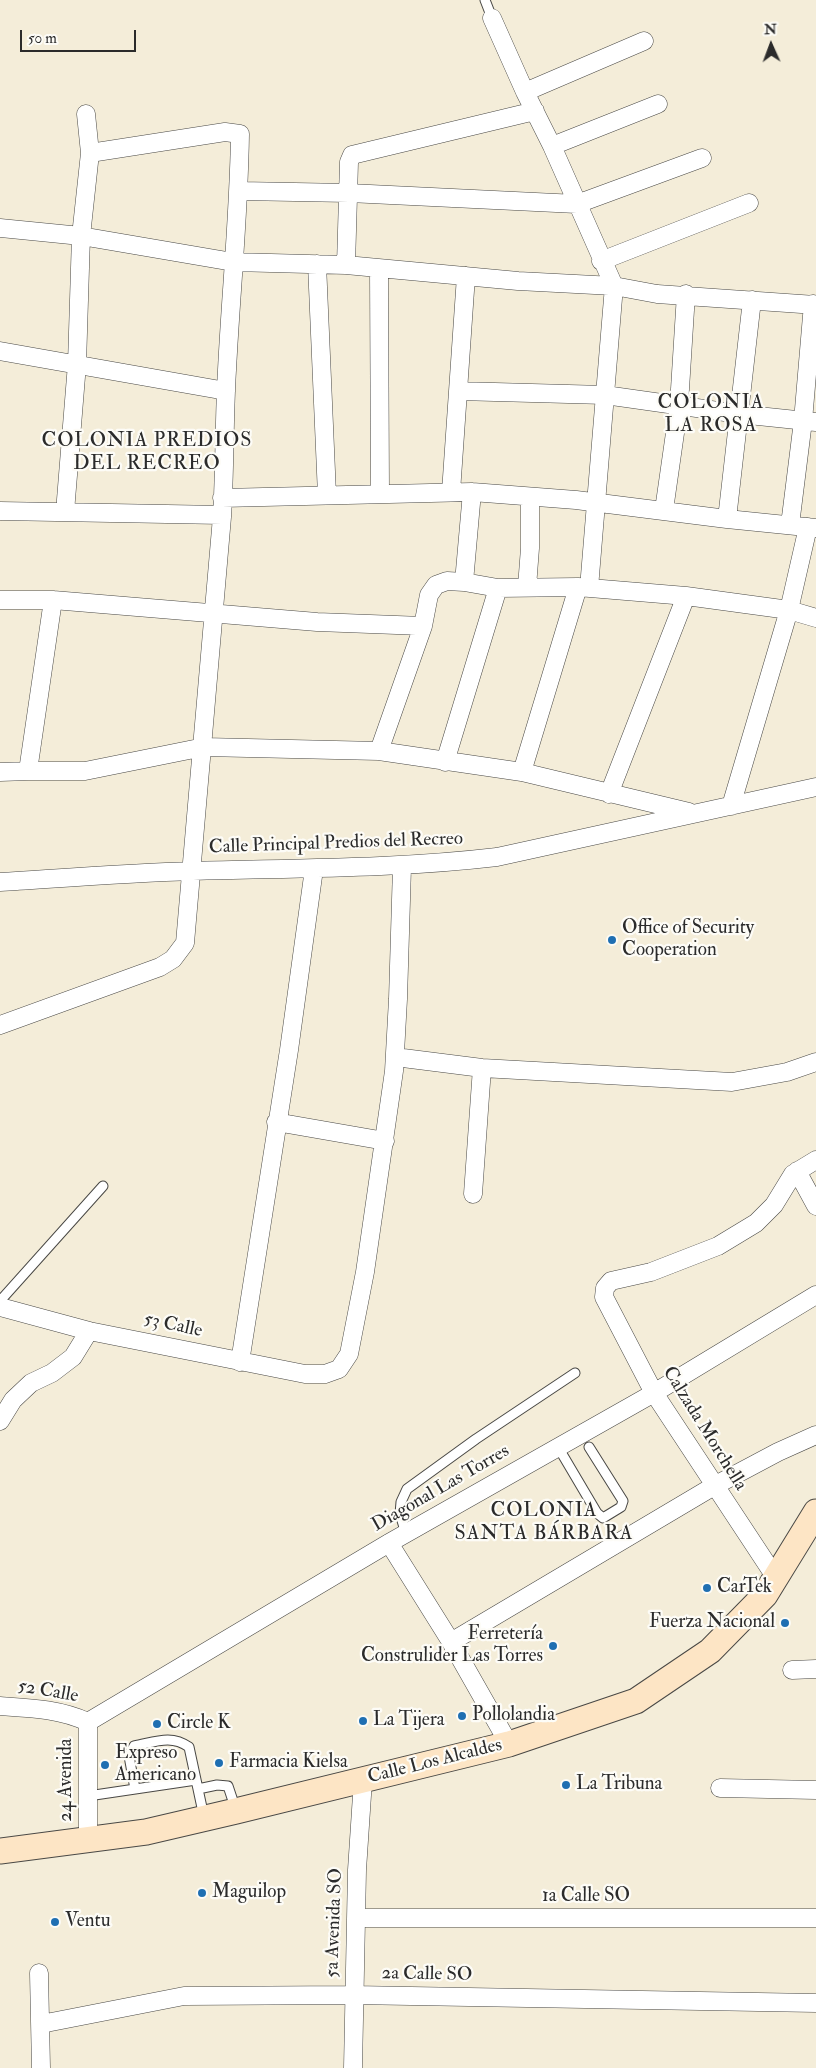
<!DOCTYPE html>
<meta charset="utf-8">
<style>
body{margin:0}
#map{position:relative;width:816px;height:2068px;overflow:hidden;background:#f4edd9;font-family:"IM FELL Double Pica",serif}
canvas{display:block}
.north{position:absolute;left:746px;top:20px;width:50px;height:50px;-webkit-text-stroke:4px #fdfcf7;paint-order:stroke;rotate:358deg;font-size:14px;font-weight:700;line-height:20px;text-align:center;color:#2b2b2b}
.north::after{content:'';display:block;margin:auto;width:18px;height:22px;background:#2b2b2b;clip-path:polygon(50% 0,100% 100%,50% 72%,0 100%)}
.scale{position:absolute;left:20px;top:30px;width:116px;height:22px;box-sizing:border-box;border:2px solid #2b2b2b;border-top:0;padding-left:6px;font-size:15px;line-height:18px;white-space:nowrap;color:#2b2b2b;-webkit-text-stroke:4px #fdfcf7;paint-order:stroke}
</style>
<div id="map">
<canvas width="816" height="2068"></canvas>
<div class="north">N</div>
<div class="scale">50 m</div>
</div>
<script>
const g = document.querySelector('canvas').getContext('2d');
g.lineJoin = 'round';
function strokePath(path, color, width, dash) { g.strokeStyle = color; g.lineWidth = width; g.lineCap = dash ? 'butt' : 'round'; g.setLineDash(dash || []); g.stroke(path); }
function write(font, color, halo, rows, align = 'center') {
  g.font = font + ' "IM FELL Double Pica",serif'; g.lineWidth = 4.5; g.setLineDash([]); g.textBaseline = 'middle'; g.strokeStyle = halo; g.fillStyle = color; for (const [text, x, y, turn = 0] of rows) {
    g.save(); g.translate(x, y); g.rotate((+turn || 0) * Math.PI / 180); g.textAlign = isNaN(turn) ? turn : align; if (halo) g.strokeText(text, 0, 0); g.fillText(text, 0, 0); g.restore();
  }
}
const service = new Path2D(`
 M485 0 492 18
 M0 1301 103 1186
 M558 1447 597 1513 603 1518 621 1507 623 1501 589 1447
 M406 1534 400 1514 401 1502 407 1489 476 1439 575 1373
 M135 1789 129 1756 134 1746C155 1742 171 1734 189 1747L204 1817
 M198 1789 217 1785 228 1786 236 1810
 M88 1796 196 1780`);
const minor = new Path2D(`
 M492 18 525 92 552 146 614 286 589 588
 M525 92 644 41
 M552 146 658 104
 M240 191 349 193 577 204 702 158
 M0 228 81 236 233 262 346 265 518 281 614 286 657 294 816 305
 M601 261 749 203
 M317 264 327 495
 M346 265 349 162 352 155 535 111
 M379 269 380 494
 M0 351 226 391
 M458 391 605 395 739 414 816 422
 M451 492 466 276
 M222 498 472 492 576 500 727 519 816 528
 M664 510 679 405 686 294
 M0 511 222 515
 M65 512 77 364 81 236 90 153 86 114
 M727 519 752 300
 M790 525 803 421 813 304
 M464 582 472 492
 M527 587 530 548V498
 M0 600H53L317 622 423 626
 M379 751 423 626 429 595 436 585 447 581 464 582 498 588 578 587 686 596 789 610 816 618
 M445 762 498 588
 M28 771H85L204 747 379 751 522 772 689 812
 M0 772 28 771 53 600
 M522 772 578 587
 M609 794 686 596
 M731 806 789 610 808 527
 M0 882C64 878 129 873 193 871 296 868 395 869 497 857L816 787
 M0 1025 160 967 173 959 185 943C198 801 211 659 222 517 225 468 224 419 227 370 231 291 239 213 240 134L225 132 90 153
 M395 1057 482 1068 732 1082 787 1072 816 1062
 M276 1122 385 1141
 M797 1171 816 1206
 M473 1194 482 1068
 M0 1307 89 1331 305 1374H325L339 1369 349 1354 365 1272 394 1071 398 999 402 867
 M240 1362 289 1050 314 869
 M0 1421 13 1400 31 1383 52 1373 73 1357 89 1331
 M389 1543 451 1642 509 1744
 M776 1578 654 1393 604 1297 605 1288 611 1281 651 1272 718 1246 756 1223 774 1205 793 1174 816 1160
 M451 1642 714 1486 778 1452 816 1435
 M792 1670 816 1669
 M0 1706C31 1708 60 1709 88 1722
 M88 1722 389 1543 654 1393 816 1295
 M720 1788 816 1790
 M88 1839V1722
 M356 1918H816
 M39 1973 41 2068
 M41 2024 184 1996 353 1995 816 2003
 M353 2068 357 1870 363 1780`);
const secondary = new Path2D(`
 M0 1851 146 1832 236 1811 509 1744 636 1701 710 1651 765 1595 816 1512`);
strokePath(service, '#494845', 11);
strokePath(minor, '#494845', 19);
strokePath(secondary, '#494845', 27);
strokePath(service, '#fff', 9);
strokePath(minor, '#fff', 18);
strokePath(secondary, '#fde5c5', 25);
for (const [x, y, r, color] of [
 [612,940,5,"#1f6fb2"],
 [707,1588,5,"#1f6fb2"],
 [785,1623,5,"#1f6fb2"],
 [553,1646,5,"#1f6fb2"],
 [462,1716,5,"#1f6fb2"],
 [363,1721,5,"#1f6fb2"],
 [157,1724,5,"#1f6fb2"],
 [219,1763,5,"#1f6fb2"],
 [105,1765,5,"#1f6fb2"],
 [566,1785,5,"#1f6fb2"],
 [202,1893,5,"#1f6fb2"],
 [55,1922,5,"#1f6fb2"]
]) { const dot = new Path2D(); dot.arc(x, y, r, 0, 2 * Math.PI); g.fillStyle = color; g.fill(dot); strokePath(dot, '#fdfcf7', 2); }
write('19px', '#2b2b2b', '#fdfcf7', [
 ["Calle Principal Predios del Recreo",336,844,-2],
 ["53 Calle",173,1326,12],
 ["Calzada Morchella",704,1429,58],
 ["Diagonal Las Torres",441,1489,-30],
 ["52 Calle",48,1692,10],
 ["Calle Los Alcaldes",435,1762,-14],
 ["24 Avenida",67,1780,-90],
 ["1a Calle SO",586,1897],
 ["5a Avenida SO",335,1923,-88],
 ["2a Calle SO",427,1975,1]
]);
write('19px', '#2b2b2b', '#fdfcf7', [
 ["Office of Security",622,929],
 ["Cooperation",622,951],
 ["CarTek",717,1588],
 ["Fuerza Nacional",775,1623,"right"],
 ["Ferretería",543,1635,"right"],
 ["Construlider Las Torres",543,1657,"right"],
 ["Pollolandia",472,1716],
 ["La Tijera",373,1721],
 ["Circle K",167,1724],
 ["Expreso",115,1754],
 ["Americano",115,1776],
 ["Farmacia Kielsa",229,1763],
 ["La Tribuna",576,1785],
 ["Maguilop",212,1893],
 ["Ventu",65,1922]
], 'left');
g.letterSpacing = '1px';
write('20px', '#2b2b2b', '#fdfcf7', [
 ["COLONIA",711,404],
 ["LA ROSA",711,427],
 ["COLONIA PREDIOS",147,442],
 ["DEL RECREO",147,465],
 ["COLONIA",544,1512],
 ["SANTA BÁRBARA",544,1535]
]);
g.letterSpacing = '0px';
</script>
